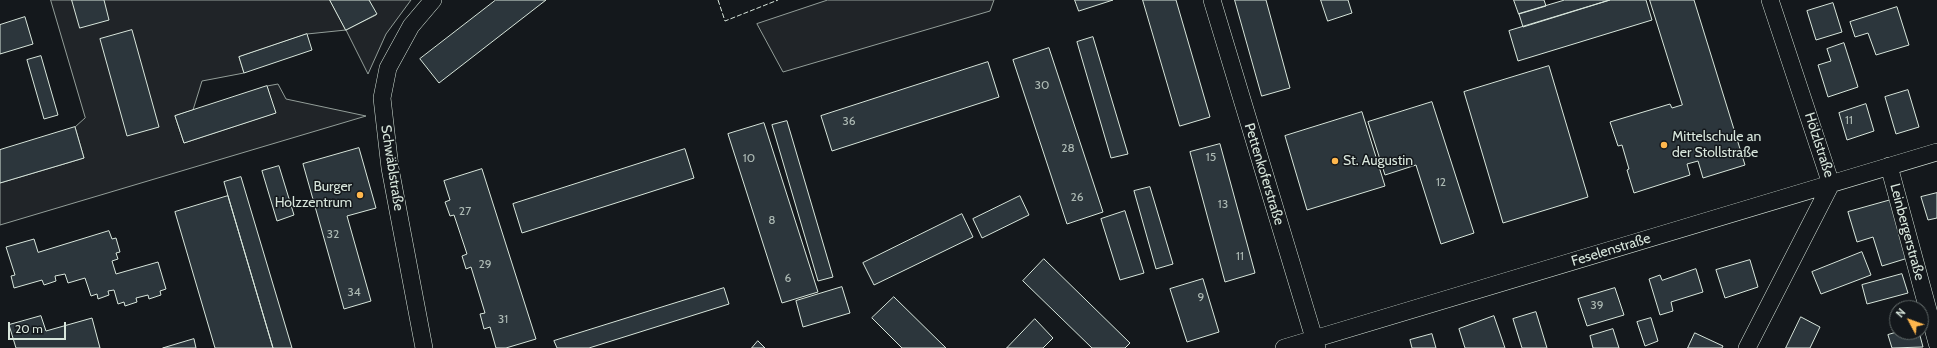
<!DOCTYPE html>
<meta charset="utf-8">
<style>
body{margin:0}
#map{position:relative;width:1937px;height:348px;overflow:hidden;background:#14181c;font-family:Cabin,sans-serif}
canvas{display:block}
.north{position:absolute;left:1889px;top:300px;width:40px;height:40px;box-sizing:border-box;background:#14181c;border:1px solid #626a69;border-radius:50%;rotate:311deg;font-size:11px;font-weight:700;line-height:16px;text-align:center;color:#d8e6dc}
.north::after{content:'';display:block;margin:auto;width:14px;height:18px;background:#ffb74d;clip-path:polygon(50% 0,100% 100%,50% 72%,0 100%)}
.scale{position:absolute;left:8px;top:322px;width:58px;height:18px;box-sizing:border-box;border:2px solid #d8e6dc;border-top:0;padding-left:5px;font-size:12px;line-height:14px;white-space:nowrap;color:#d8e6dc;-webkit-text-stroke:3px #14181c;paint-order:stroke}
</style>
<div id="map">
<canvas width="1937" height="348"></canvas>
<div class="north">N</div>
<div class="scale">20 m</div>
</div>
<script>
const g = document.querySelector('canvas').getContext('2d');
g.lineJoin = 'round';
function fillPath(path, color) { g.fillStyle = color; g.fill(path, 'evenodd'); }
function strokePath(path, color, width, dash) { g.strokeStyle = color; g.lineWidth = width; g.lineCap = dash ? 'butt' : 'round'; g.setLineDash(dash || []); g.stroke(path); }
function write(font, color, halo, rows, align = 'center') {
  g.font = font + ' Cabin,sans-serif'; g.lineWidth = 3; g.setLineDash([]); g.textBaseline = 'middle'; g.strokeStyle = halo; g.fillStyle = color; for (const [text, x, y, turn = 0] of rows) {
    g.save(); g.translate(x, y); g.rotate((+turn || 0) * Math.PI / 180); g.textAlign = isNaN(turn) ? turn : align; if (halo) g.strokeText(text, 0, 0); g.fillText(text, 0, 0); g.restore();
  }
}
const green = new Path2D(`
 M51 0H330L346 30 376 15 369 0H411L386 34 368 74 346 30 307 34 239 57 244 73 202 81 193 110 175 116 184 143 275 113 267 86 278 84 286 99 366 116 0 225V183L84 158 75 127 85 118Z
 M828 0H994L990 11 783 72 757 24Z`);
fillPath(green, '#202428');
strokePath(green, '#939e99', 1);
const building = new Path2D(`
 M72 0H104L109 20 80 28Z
 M330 0H369L377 14 346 30Z
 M496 0H546L439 83 420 59Z
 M1075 0H1113L1079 11Z
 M1143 0H1176L1210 117 1180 126Z
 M1235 0H1266L1290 88 1262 96Z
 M1321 0H1348L1352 13 1328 21Z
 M1514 0H1544L1546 6 1519 14Z
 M1565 0H1610L1523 27 1519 14Z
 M1610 0H1646L1652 20 1518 61 1509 31Z
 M1650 0H1694L1745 165 1703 178 1698 161 1687 164 1690 175 1634 193 1627 170 1629 169 1622 145 1618 146 1610 122 1670 104 1672 108 1682 105Z
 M1833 3 1842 32 1816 40 1807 11Z
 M1897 7 1909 45 1876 55 1868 33 1855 37 1850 22Z
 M25 17 33 44 0 54V25Z
 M132 30 159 127 127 136 100 39Z
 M307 34 312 50 244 73 239 57Z
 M1093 37 1128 154 1111 158 1077 42Z
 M1844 43 1858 87 1828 97 1818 65 1831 61 1827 49Z
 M1049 48 1103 212 1067 224 1013 60Z
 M41 56 58 115 44 119 27 60Z
 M988 62 999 97 832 151 821 116Z
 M1549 66 1588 197 1503 223 1464 92Z
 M267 86 276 113 184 143 175 116Z
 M1908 90 1919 127 1896 134 1885 97Z
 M1432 102 1474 233 1441 244 1416 165 1385 175 1368 122Z
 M1866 104 1874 131 1847 140 1839 113Z
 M1362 112 1385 186 1307 210 1285 136Z
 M787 121 833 277 818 281 772 125Z
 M764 123 818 292 782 303 728 134Z
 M75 127 84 158 0 183V150Z
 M1220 144 1255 273 1225 282 1190 152Z
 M359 148 376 208 347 216 371 301 344 309 303 164Z
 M685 149 694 178 522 233 513 204Z
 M279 166 294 215 277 221 262 171Z
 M482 169 536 339 506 348H496L490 327 484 329 480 314 485 313 471 267 466 269 462 256 467 254 454 215 450 216 445 202 450 200 444 181Z
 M241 177 292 348H273L228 196 224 182Z
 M1150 187 1173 264 1156 269 1134 191Z
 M1937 193V218L1928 220 1921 197Z
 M228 196 273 348H215L175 212Z
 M1020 196 1029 215 982 238 973 219Z
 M1891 200 1908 258 1882 266 1873 237 1857 242 1848 212Z
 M1125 211 1144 273 1120 280 1101 219Z
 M962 214 973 237 874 285 863 263Z
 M109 231 112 239 116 238 120 252 116 253 118 259 112 261 116 274 158 262 166 289 160 291 161 295 149 299 148 295 136 298 137 302 125 306 124 302 118 304 114 290 108 291 109 295 98 299 97 294 91 296 85 278 68 283 65 274 55 276 56 281 44 285 42 280 14 288 11 276 15 275 6 247 34 239 38 252Z
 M1862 252 1871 275 1821 294 1812 272Z
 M1044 259 1130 343 1125 348H1092L1023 281Z
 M1750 260 1758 287 1725 298 1716 270Z
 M1696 269 1703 292 1671 302 1673 311 1660 315 1649 279 1660 275 1662 280Z
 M1902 274 1908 293 1867 304 1862 285Z
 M1203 279 1219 332 1187 342 1170 289Z
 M842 287 850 313 803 327 796 301Z
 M724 288 729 304 589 348H557L554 341Z
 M1615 288 1624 315 1587 326 1578 299Z
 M894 297 946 348H902L872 318Z
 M1536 312 1547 348H1522L1513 319Z
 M41 316 46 331 92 318 100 348H16L9 325Z
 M1494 316 1505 348H1465L1459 329Z
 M1801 317 1820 327 1810 348H1786Z
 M1651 318 1658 341 1645 346 1637 322Z
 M1035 319 1053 338 1043 348H1007Z
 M1613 329 1619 348H1593L1590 336Z
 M1897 332H1919L1923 347 1892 348 1888 335Z
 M1695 333 1723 346 1722 348H1688Z
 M1432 334 1436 348H1412L1410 340Z
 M194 339 196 348H163Z
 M758 341 765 348H752Z`);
fillPath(building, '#2c363c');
strokePath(building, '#d8e6dc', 1);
const minor = new Path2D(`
 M1212 0 1317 348
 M1889 166 1937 343
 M424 348 390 168 382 98 388 68 411 26 433 0
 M1284 348 1937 152
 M1747 348 1831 184 1770 0`);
strokePath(minor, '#d8e6dc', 18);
strokePath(minor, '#14181c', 17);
strokePath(new Path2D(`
 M718 0 725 21 778 0`), '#d8e6dc', 1, [5, 2]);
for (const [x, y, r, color] of [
 [1664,145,4,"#ffb74d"],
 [1335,161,4,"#ffb74d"],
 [360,195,4,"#ffb74d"]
]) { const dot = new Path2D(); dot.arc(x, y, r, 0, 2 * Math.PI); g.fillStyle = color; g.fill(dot); strokePath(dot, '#14181c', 1.5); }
write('12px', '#adbab4', null, [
 ["30",1042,85],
 ["11",1849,120],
 ["36",849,121],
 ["28",1068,148],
 ["15",1211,157],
 ["10",749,158],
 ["12",1441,182],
 ["26",1077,197],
 ["13",1223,204],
 ["27",465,211],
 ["8",772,220],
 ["32",333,234],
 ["11",1240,256],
 ["29",485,264],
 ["6",788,278],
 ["34",354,292],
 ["9",1201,297],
 ["39",1597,305],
 ["31",503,319]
]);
write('14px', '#d8e6dc', '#14181c', [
 ["Mittelschule an",1672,137],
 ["der Stollstraße",1672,153],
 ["St. Augustin",1343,161],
 ["Burger",352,187,"right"],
 ["Holzzentrum",352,203,"right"]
], 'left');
write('14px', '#d8e6dc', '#14181c', [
 ["Hölzlstraße",1819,145,72],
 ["Schwäblstraße",392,168,81],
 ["Pettenkoferstraße",1264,174,73],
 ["Leinbergerstraße",1907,232,75],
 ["Feselenstraße",1611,250,-17]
]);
</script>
